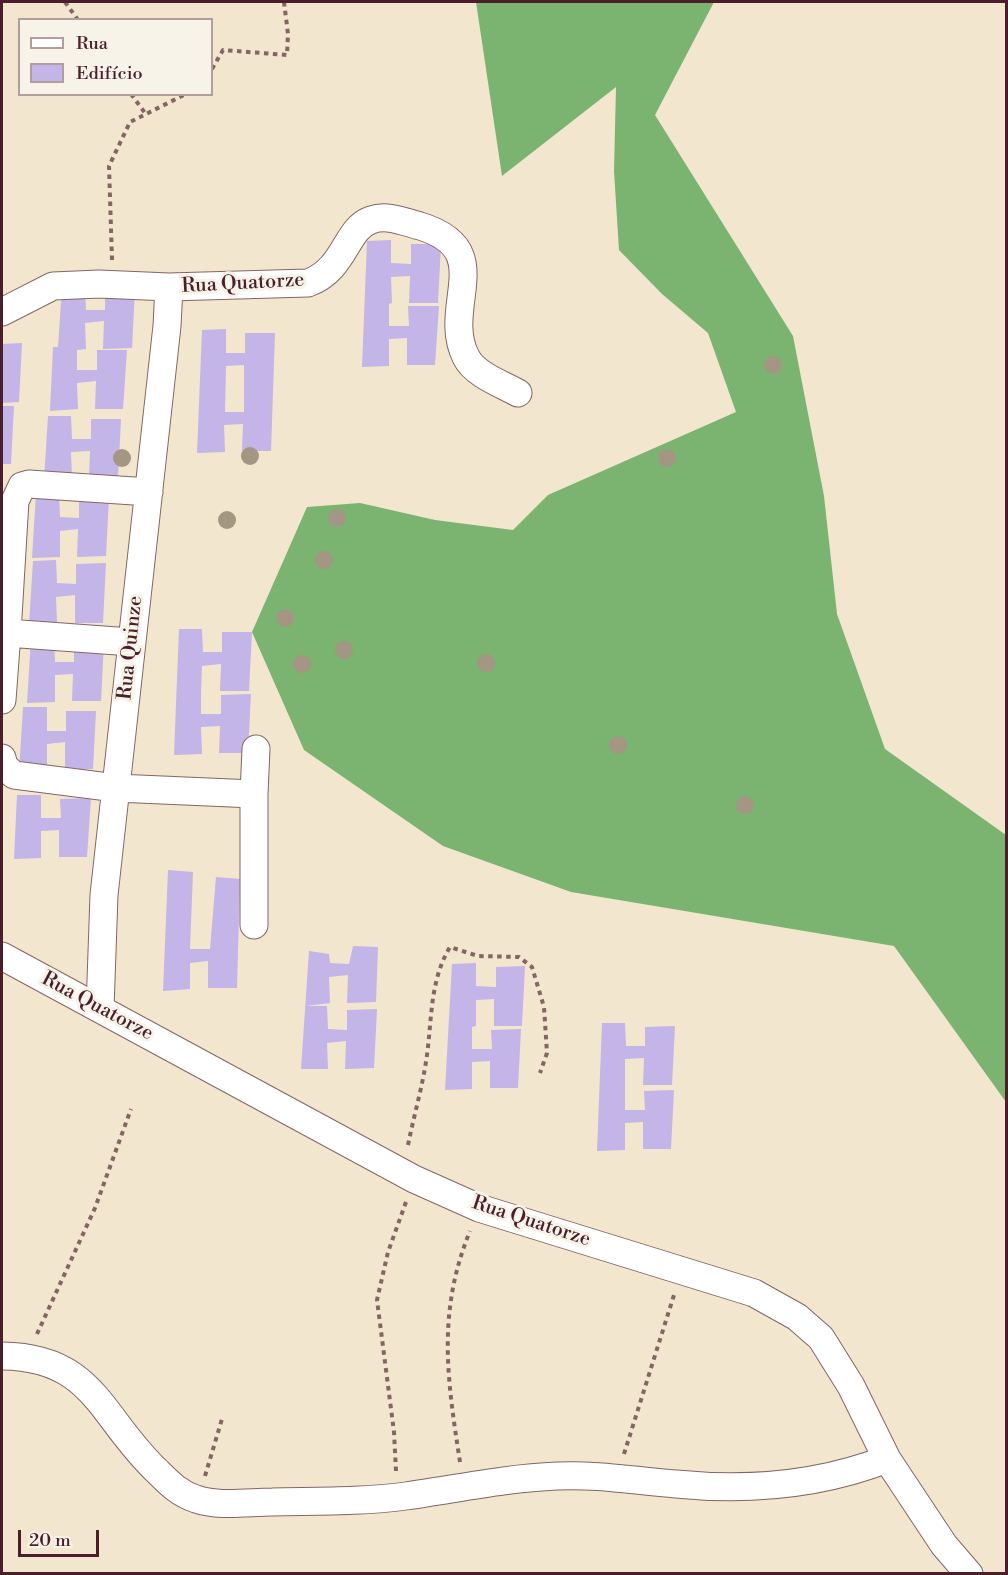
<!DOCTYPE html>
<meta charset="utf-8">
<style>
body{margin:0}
#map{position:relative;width:1008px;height:1575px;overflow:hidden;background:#f2e6ce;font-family:"Libre Bodoni",serif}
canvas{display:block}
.frame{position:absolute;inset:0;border:3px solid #4a1f2b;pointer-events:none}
.legend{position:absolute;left:18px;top:18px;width:195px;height:78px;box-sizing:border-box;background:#f7f3e8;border:2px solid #b29e9c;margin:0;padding:8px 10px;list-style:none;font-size:18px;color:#4a1f2b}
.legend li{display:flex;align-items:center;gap:12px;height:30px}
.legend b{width:30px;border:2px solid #b29e9c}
.scale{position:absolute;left:18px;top:1530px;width:81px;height:27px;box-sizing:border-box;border:3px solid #4a1f2b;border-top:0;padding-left:8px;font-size:18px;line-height:21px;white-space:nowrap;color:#4a1f2b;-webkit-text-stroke:4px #f7f3e8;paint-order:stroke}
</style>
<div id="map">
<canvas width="1008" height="1575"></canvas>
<div class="frame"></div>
<ul class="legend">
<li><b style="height:8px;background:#fff"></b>Rua</li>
<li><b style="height:16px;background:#c3b5e7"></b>Edifício</li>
</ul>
<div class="scale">20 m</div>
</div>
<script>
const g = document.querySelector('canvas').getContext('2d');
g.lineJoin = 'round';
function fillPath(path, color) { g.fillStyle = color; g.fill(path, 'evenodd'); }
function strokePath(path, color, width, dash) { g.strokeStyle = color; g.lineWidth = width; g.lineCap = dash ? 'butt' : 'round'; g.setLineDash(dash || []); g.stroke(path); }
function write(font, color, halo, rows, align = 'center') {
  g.font = font + ' "Libre Bodoni",serif'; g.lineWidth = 6; g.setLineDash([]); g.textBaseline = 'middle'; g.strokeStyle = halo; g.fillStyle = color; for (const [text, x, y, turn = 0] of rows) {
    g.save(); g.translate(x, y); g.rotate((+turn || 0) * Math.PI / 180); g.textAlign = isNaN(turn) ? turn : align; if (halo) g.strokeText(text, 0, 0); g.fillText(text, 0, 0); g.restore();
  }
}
fillPath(new Path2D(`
 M476 2H714L655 115 793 336 824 496 837 614 885 749 1006 835V1102L894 946 571 892 443 846 304 750 252 632 307 507 360 503 435 520 513 530 548 495 736 412 708 333 662 294 619 250 614 171 616 87 502 176Z`), '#7bb371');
fillPath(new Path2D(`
 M391 240V263L411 264V244H441L438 303H409L410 276 391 277 392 303 389 304V326H409L408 306H439L435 365H407V338L389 339V366L362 367 367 241Z
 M62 287H85L86 310H105V290H135L132 348 103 349 104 321 85 323 86 349 77 350V370H97V350H127L123 409H95L96 381 77 383 78 409 50 411 53 347H58Z
 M226 329V353H245V333H275L271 451H242L243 424 224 425 225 452 197 453 202 330ZM244 365V412H225L226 366Z
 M22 343 19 402 2 403V344Z
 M2 406H14L11 464H2Z
 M48 416H71L72 439H91V419H121L118 478H89L90 451 71 452 72 479 44 480Z
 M36 494H59L60 517 79 518V498L109 497 106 556 77 557 78 529 60 531V557L32 558Z
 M56 560 57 583 76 584V564L106 563 103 623H75V595L56 597 57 623 29 625 33 561Z
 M179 629H202L203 652H222V632H252L249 691H220L221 664 202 666 201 692V714H221V695L251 694 248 753H219L220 726 201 727 202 754 174 755Z
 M54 638 55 662H74V643L104 642 101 701H72L73 674 55 675V702L27 703 31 639Z
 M23 707H47V731H66V711H96L93 769 65 770V742L47 744V770L19 772Z
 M17 795H41V818H61L60 799 91 798 87 857H59V830L41 831V858L14 859Z
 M168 870 193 872 190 949H210L216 877 240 879 237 988H208V961L190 963V989L163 991Z
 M353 946 378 947 376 1002 347 1003 348 975 329 977 330 1003 306 1006H327L328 1029 347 1030V1010L377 1009 374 1068 345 1069 346 1041 327 1043 328 1069H301L309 951 329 954 330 963 349 964Z
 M476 963V986L496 987V967L525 966 522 1026H494V999L476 1000V1026L472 1027V1049H492L491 1030 521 1029 518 1088H490V1061L472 1062V1089L445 1090 452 964Z
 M602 1023H625L626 1046H645V1027L675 1026 672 1085H643L644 1058 625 1059V1110H645L644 1091 674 1090 671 1149H643V1122L625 1123V1150L597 1151Z`), '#c3b5e7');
const minor = new Path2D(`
 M2 312 53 286 99 284 169 287 308 283C346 269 345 229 371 220 388 214 404 222 420 226 499 250 440 306 466 357 475 375 502 384 518 393
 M7 633 15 501 22 486 29 484 149 492
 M2 700 7 633 131 642
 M2 758 4 766 14 775 116 788 254 794 256 749
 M254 794V925
 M2 956 414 1179 479 1208 754 1293 797 1317 821 1338 851 1386 887 1459 944 1545 969 1574
 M100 1009 104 895 167 326 169 287
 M2 1356C95 1357 100 1418 158 1472 170 1484 180 1494 196 1499 219 1507 249 1502 272 1502 317 1501 362 1502 406 1496 456 1489 506 1478 557 1476 597 1474 636 1481 676 1484 747 1491 820 1485 887 1459`);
strokePath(minor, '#856564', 29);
strokePath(new Path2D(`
 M65 2 78 20
 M212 69 223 50 287 55 288 34 284 2
 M131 94 145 113
 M112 260 109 166 130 122 186 94
 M408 1145C414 1115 423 1085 427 1055 432 1018 430 980 450 947L478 956 519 957 532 967 544 1007 547 1053 540 1073
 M37 1334 95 1208 131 1109
 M624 1454 674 1295
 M460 1462C447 1378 437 1312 470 1231
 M396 1471 394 1432 377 1300 388 1252 406 1202
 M205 1476 222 1419`), '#856564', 4, [4.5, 4.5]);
strokePath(minor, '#fff', 27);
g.fillStyle = '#a39683';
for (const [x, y] of [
 [773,365],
 [250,456],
 [122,458],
 [667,458],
 [337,518],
 [227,520],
 [324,560],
 [285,618],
 [344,650],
 [486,663],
 [302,664],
 [618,745],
 [745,805]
]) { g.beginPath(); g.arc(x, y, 9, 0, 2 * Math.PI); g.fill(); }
write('20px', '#4a1f2b', '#f7f3e8', [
 ["Rua Quatorze",243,284,-3],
 ["Rua Quinze",131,648,-84],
 ["Rua Quatorze",97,1007,28],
 ["Rua Quatorze",531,1222,18]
]);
</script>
